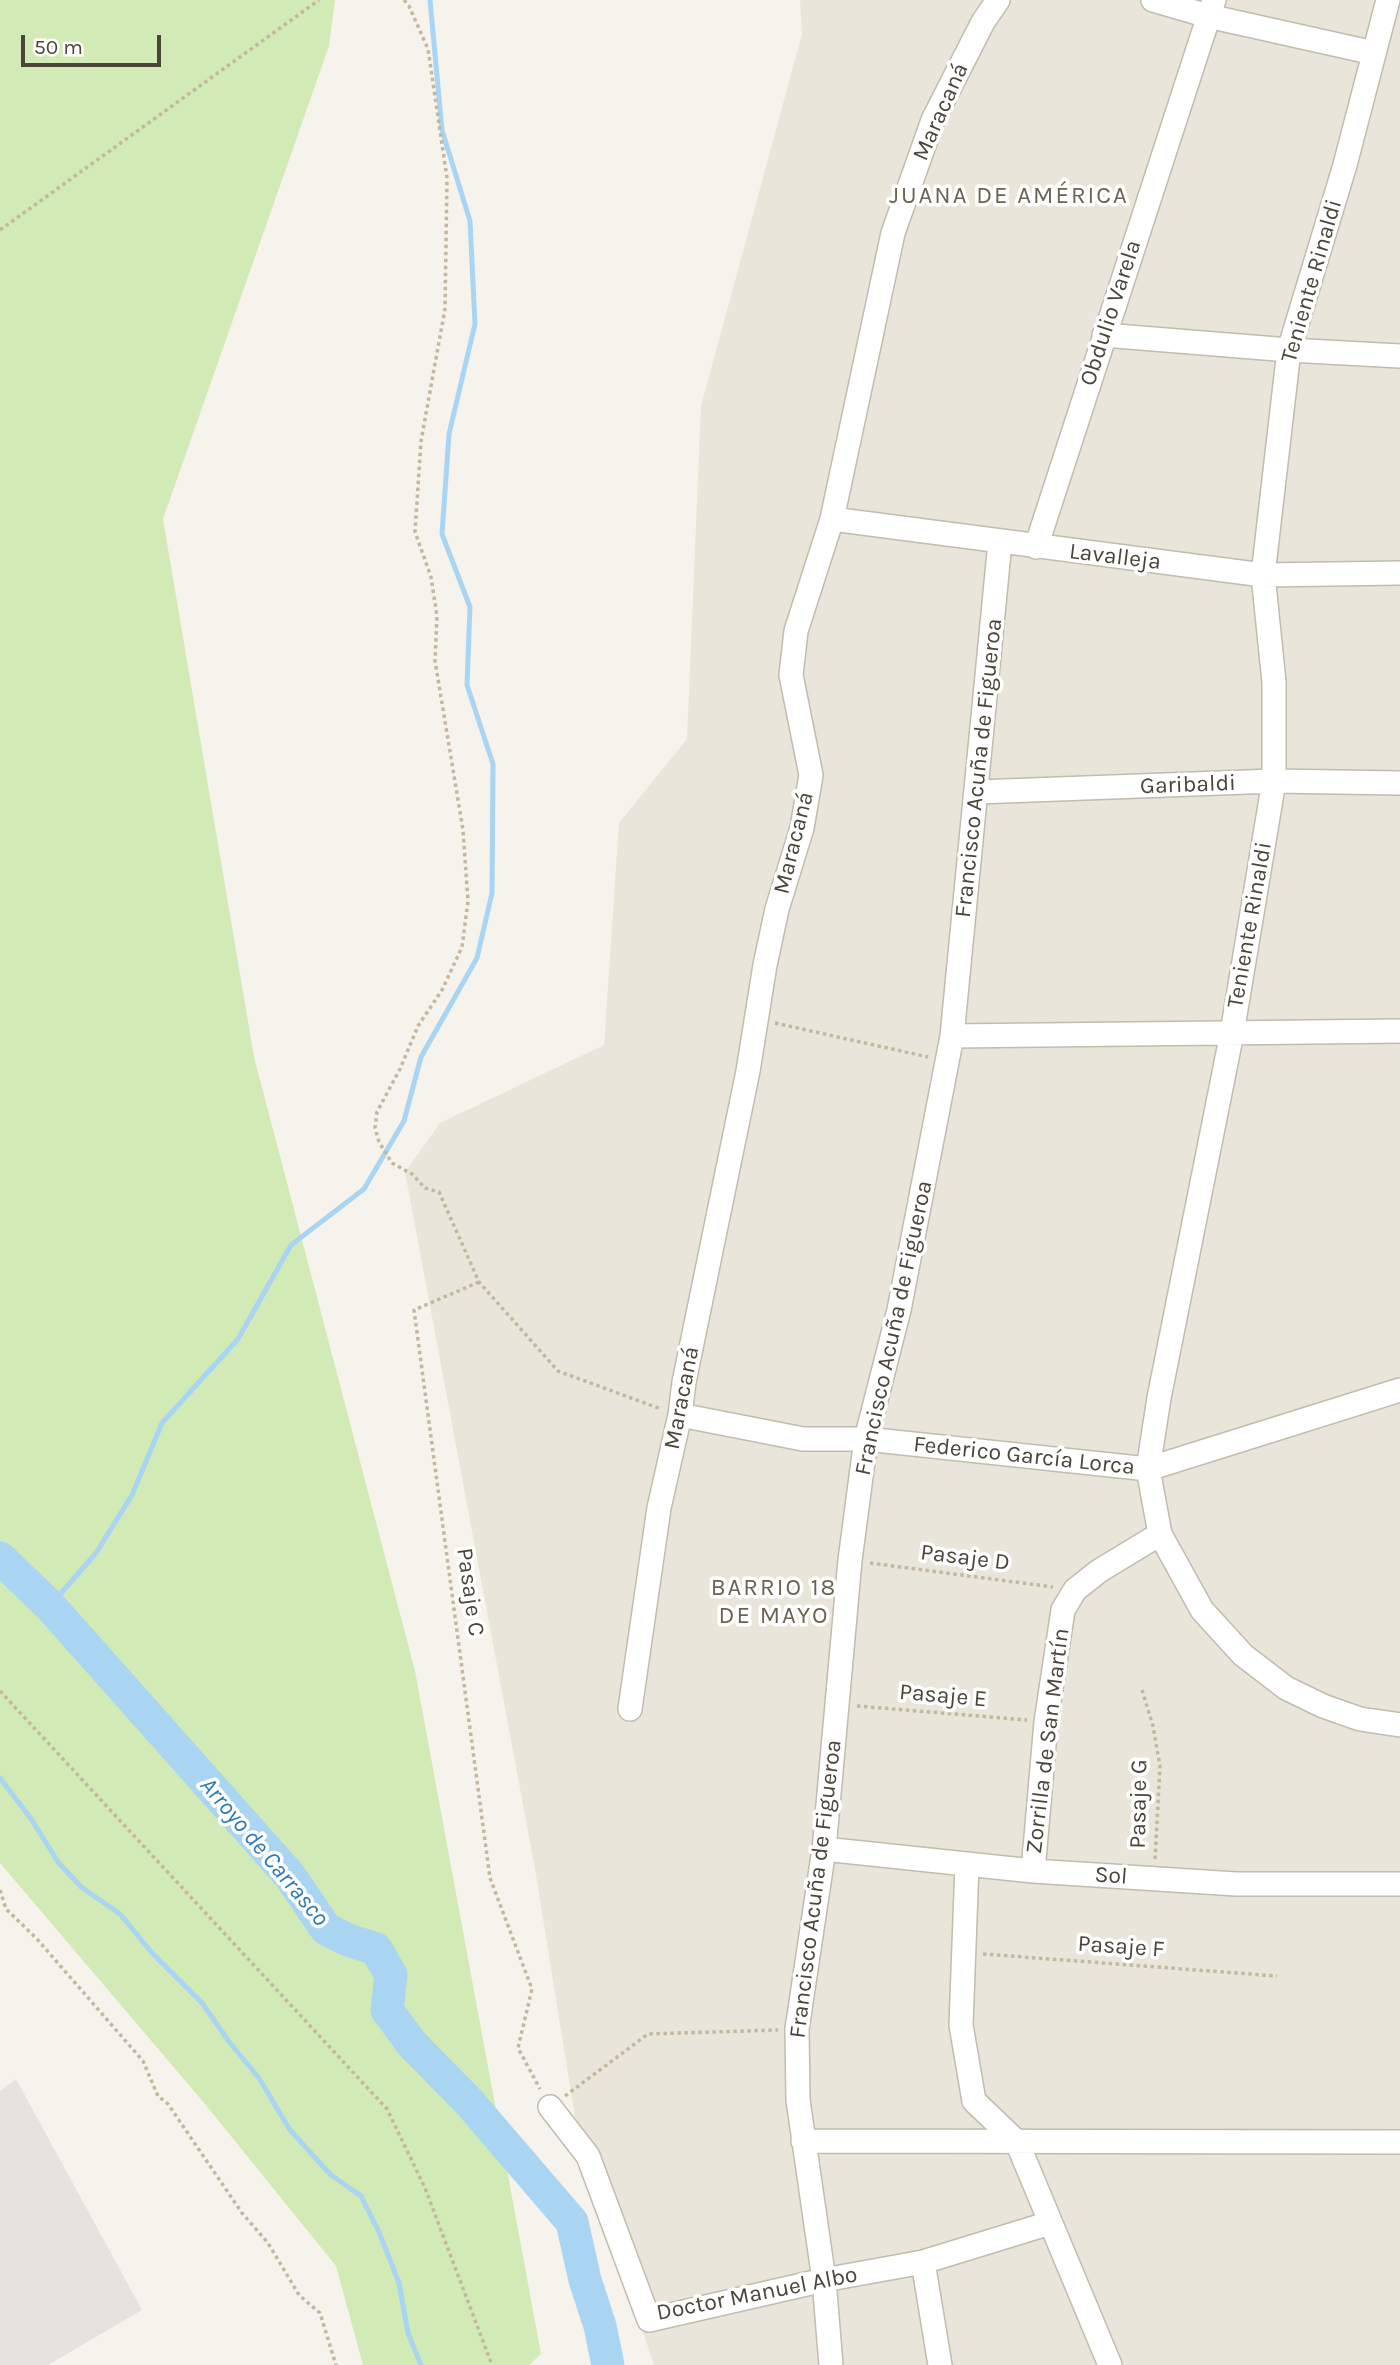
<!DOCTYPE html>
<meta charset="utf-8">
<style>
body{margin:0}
#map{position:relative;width:1400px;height:2365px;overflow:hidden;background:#f6f3ec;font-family:Karla,sans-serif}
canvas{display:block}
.scale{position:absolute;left:21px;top:35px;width:140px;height:32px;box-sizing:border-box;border:4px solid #4b4439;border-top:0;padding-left:9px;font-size:21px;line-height:24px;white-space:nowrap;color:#4b4439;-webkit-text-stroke:5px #fff;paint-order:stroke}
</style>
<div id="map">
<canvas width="1400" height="2365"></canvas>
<div class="scale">50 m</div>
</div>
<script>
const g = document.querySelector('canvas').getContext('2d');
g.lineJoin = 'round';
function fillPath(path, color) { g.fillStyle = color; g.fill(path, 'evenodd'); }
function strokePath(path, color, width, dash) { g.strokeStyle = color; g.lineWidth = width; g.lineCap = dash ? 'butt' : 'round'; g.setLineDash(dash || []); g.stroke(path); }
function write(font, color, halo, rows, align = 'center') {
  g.font = font + ' Karla,sans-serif'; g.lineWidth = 7; g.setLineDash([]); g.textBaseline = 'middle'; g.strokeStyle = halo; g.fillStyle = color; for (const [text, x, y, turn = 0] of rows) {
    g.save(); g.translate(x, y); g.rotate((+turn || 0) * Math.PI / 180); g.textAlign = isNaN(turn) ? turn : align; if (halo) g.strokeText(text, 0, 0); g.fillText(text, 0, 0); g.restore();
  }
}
fillPath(new Path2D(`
 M800 0H1400V2365H654L579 2142 535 1869 405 1172 440 1123 604 1045 619 823 687 739 701 406 802 34Z`), '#eae5da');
fillPath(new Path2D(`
 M16 2079 142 2310 48 2365H0V2091Z`), '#e6e2dd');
fillPath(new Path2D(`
 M0 0H335L329 46 163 519 254 1057 415 1671 541 2354 529 2365H363L336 2266 205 2104 0 1863Z`), '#d2eab5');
strokePath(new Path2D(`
 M50 1606 96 1553 132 1495 162 1423 238 1339 291 1245 364 1189 404 1121 421 1057 477 958 492 893 493 764 467 685 470 607 442 534 449 434 475 324 470 221 442 130 430 0
 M0 1778 32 1820 58 1862 81 1887 120 1914 152 1953 202 2003 230 2043 259 2078 290 2130 331 2175 361 2196 379 2232 399 2283 408 2333 421 2365`), '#a9d4f2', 5);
strokePath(new Path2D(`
 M0 1558 50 1606 290 1876 326 1929 348 1940 376 1949 391 1975 387 2010 412 2044 469 2102 572 2222 585 2280 600 2326 608 2365`), '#a9d4f2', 33);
const minor = new Path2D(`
 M1153 0 1208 16 1374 53
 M1388 0 1345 165 1289 350 1263 575 1274 682V781L1232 1033 1159 1398 1148 1469 1160 1534 1202 1610 1243 1655 1286 1688 1323 1706 1360 1719 1400 1725
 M1104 335 1289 350 1400 356
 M832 519 1263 575 1400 573
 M1036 547 1214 0
 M977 792 1274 781 1400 783
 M952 1036 1400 1031
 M680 1415 803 1439H866L1148 1469 1400 1390
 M630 1709 659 1508 680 1415 684 1382 748 1071 765 965 777 909 802 828 811 775 791 675 796 631 832 519 893 233 933 120 983 22 998 0
 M824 1849 1033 1871 1236 1884H1400
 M967 1865 961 2025 974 2101 1017 2142 1110 2365
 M1033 1871 1046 1722 1063 1610 1075 1590 1099 1571 1160 1534
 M550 2107 588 2156 649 2320 824 2280 923 2262 1050 2223
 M803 2141 1400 2142
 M923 2262 940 2365
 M831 2365 824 2280 798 2100 797 2029 824 1849 850 1560 866 1439 899 1310 952 1036 1000 542`);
strokePath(minor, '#c2bbae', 26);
strokePath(new Path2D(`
 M404 0 409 6 428 49 447 178 445 309 421 441 415 532 431 577 437 616 435 661 463 830 468 901 462 947 442 990 418 1026 400 1069 377 1112 375 1128 379 1142 392 1163 412 1174 425 1188 439 1192 479 1282 558 1371 661 1409
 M0 230 319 0
 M775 1023 928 1057
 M479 1282 414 1310 490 1878 532 1989 518 2048 540 2089
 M870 1563 1053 1587
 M1142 1690 1153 1726 1160 1766 1155 1860
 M0 1691 387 2109 425 2188 492 2365
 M857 1706 1027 1720
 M0 1890 6 1909 37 1939 143 2061 158 2096 168 2104 242 2213 268 2243 299 2295 320 2313 336 2365
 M983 1954 1277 1976
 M565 2096 648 2034 778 2030`), '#c4b79f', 3.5, [3.5, 3.5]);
strokePath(minor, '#fff', 23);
write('23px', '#4b4439', '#fff', [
 ["Maracaná",941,112,-66],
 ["Teniente Rinaldi",1312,281,-74],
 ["Obdulio Varela",1111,313,-72],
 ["Lavalleja",1115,557,7],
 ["Francisco Acuña de Figueroa",979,768,-84],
 ["Garibaldi",1188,785,-2],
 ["Maracaná",794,843,-76],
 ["Teniente Rinaldi",1250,925,-80],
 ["Francisco Acuña de Figueroa",894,1328,-78],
 ["Maracaná",682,1398,-79],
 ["Federico García Lorca",1024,1456,6],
 ["Pasaje D",965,1558,7],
 ["Pasaje C",470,1592,82],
 ["Pasaje E",943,1696,5],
 ["Zorrilla de San Martín",1048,1741,-83],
 ["Pasaje G",1139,1804,-89],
 ["Sol",1111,1876,4],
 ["Francisco Acuña de Figueroa",816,1889,-83],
 ["Pasaje F",1121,1947,4],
 ["Doctor Manuel Albo",757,2294,-11]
]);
g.letterSpacing = '2px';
write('24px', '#6e6250', '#fff', [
 ["JUANA DE AMÉRICA",1009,196],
 ["BARRIO 18",774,1588],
 ["DE MAYO",774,1616]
]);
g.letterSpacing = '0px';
write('italic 24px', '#2e7ab2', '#fff', [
 ["Arroyo de Carrasco",264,1852,50]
]);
</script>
